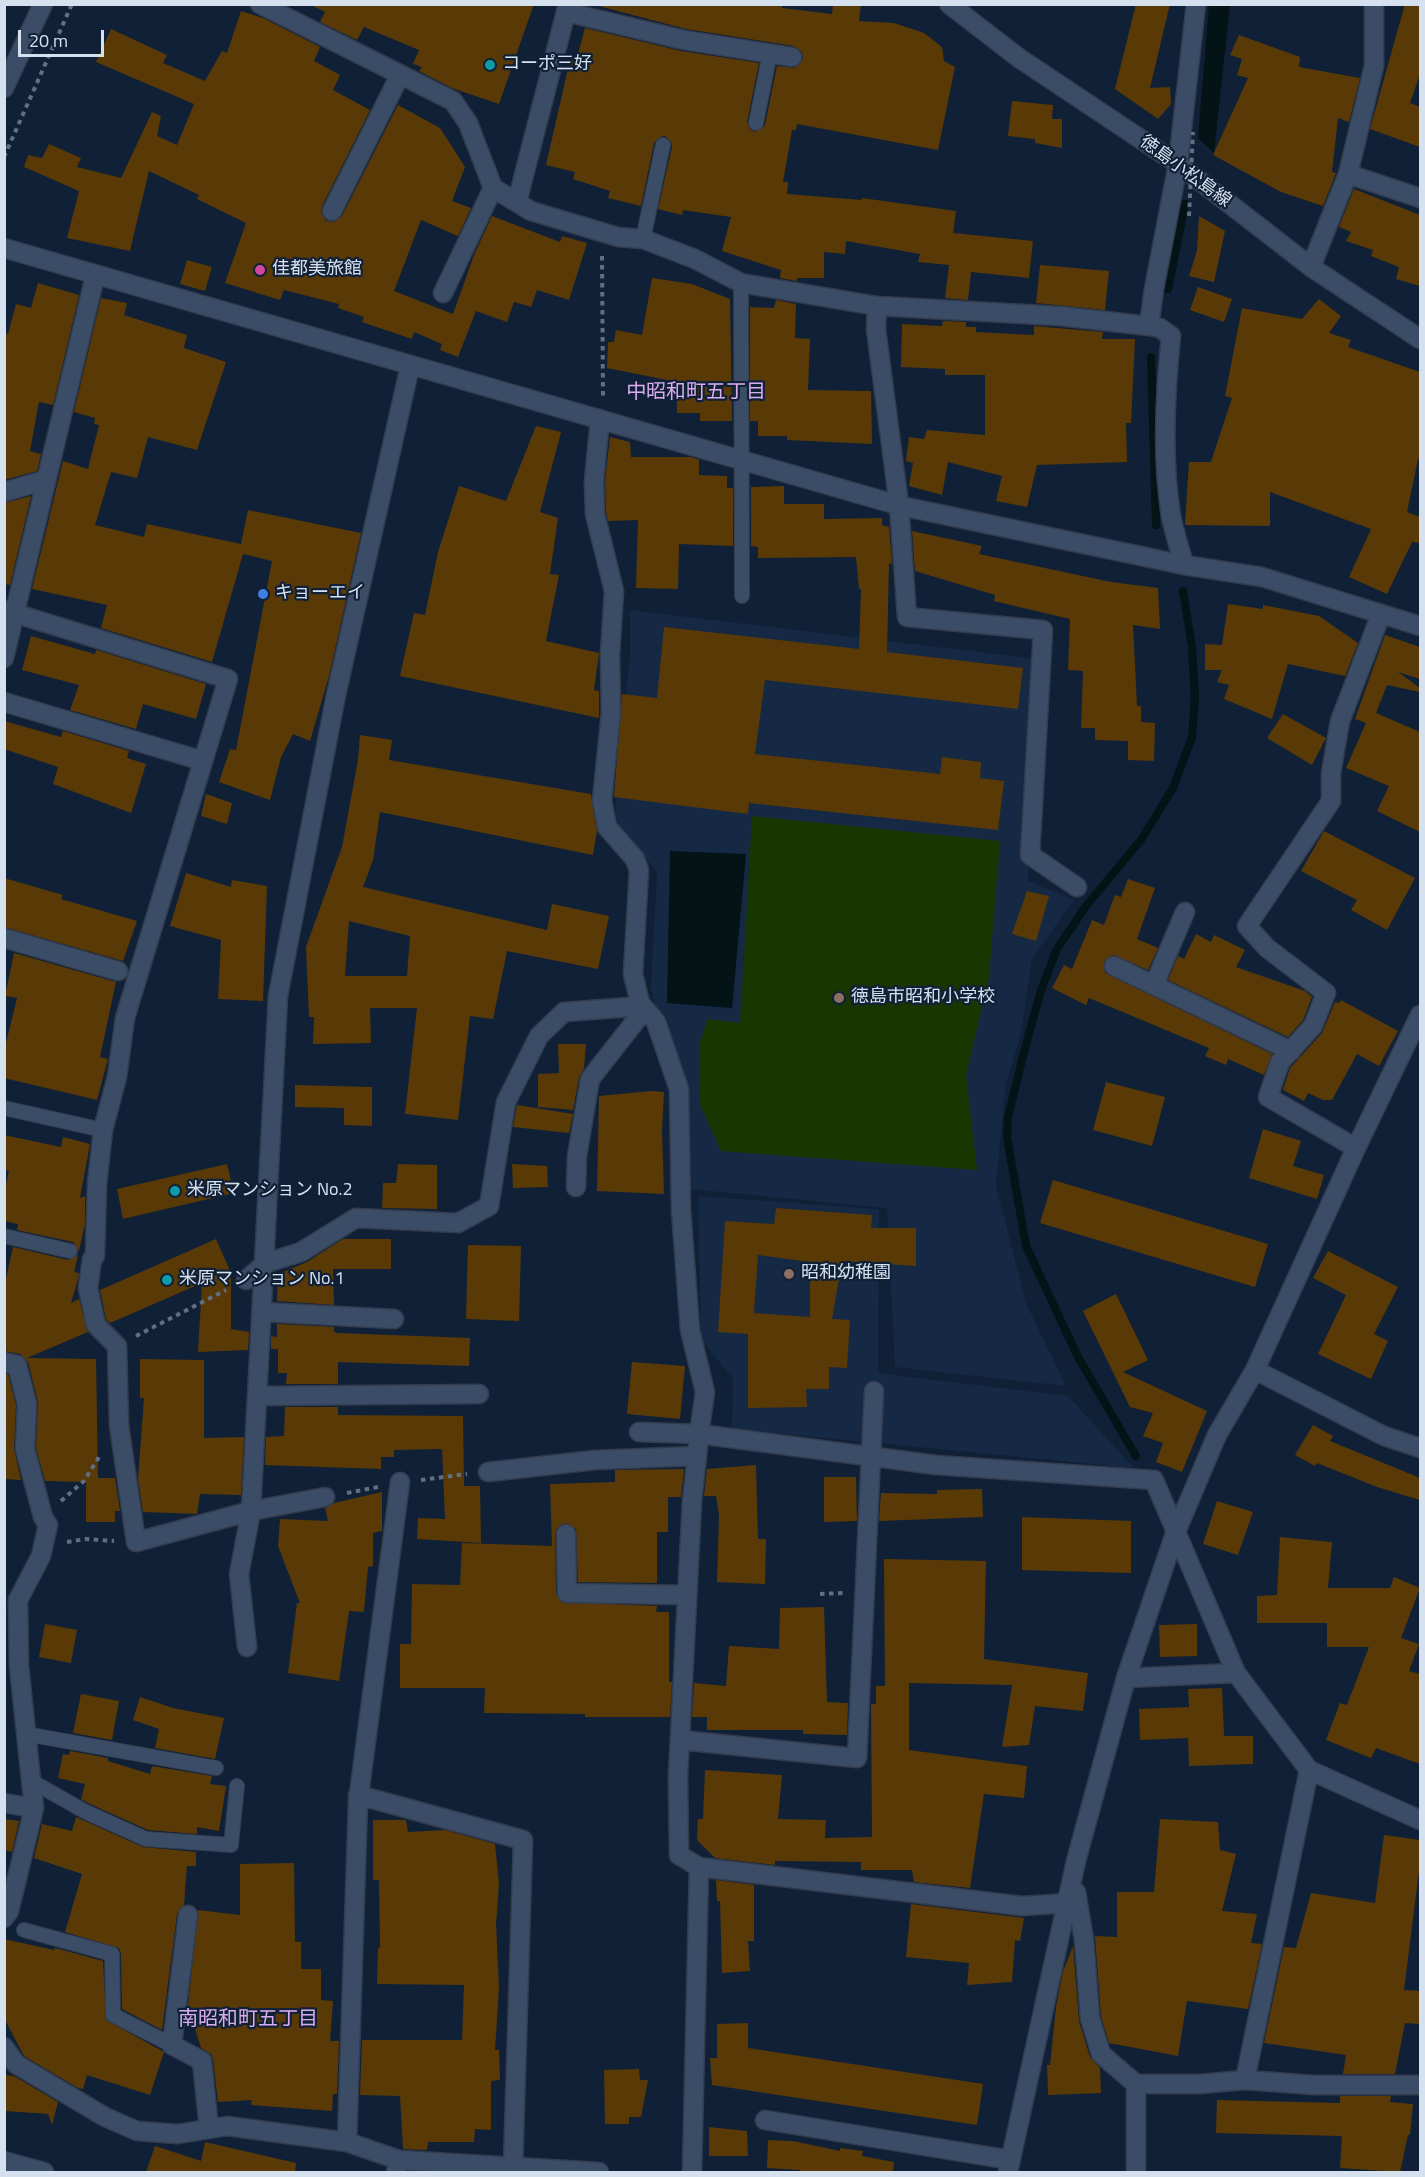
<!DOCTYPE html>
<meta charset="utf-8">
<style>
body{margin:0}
#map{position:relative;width:1425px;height:2177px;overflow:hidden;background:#102036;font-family:"Titillium Web",sans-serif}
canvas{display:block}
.frame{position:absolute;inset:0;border:6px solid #d6e1f0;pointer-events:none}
.scale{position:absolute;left:18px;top:30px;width:86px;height:27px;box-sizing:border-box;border:3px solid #d6e1f0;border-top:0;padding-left:8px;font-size:18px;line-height:21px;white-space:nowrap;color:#d6e1f0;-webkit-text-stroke:4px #102036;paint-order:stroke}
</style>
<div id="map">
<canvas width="1425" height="2177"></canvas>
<div class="frame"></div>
<div class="scale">20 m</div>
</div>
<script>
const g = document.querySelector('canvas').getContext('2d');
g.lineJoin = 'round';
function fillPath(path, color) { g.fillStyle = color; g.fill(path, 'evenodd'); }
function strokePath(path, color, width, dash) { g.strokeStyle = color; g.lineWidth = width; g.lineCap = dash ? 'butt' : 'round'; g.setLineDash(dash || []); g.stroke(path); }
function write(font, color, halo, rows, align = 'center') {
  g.font = font + ' "Titillium Web","Noto Sans JP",sans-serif'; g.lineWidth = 4.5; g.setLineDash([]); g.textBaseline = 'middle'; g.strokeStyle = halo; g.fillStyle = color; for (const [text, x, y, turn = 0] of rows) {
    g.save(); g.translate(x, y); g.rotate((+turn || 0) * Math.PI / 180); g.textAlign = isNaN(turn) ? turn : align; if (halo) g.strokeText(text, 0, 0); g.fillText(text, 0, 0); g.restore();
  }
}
fillPath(new Path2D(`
 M630 610 1037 659 1028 881 1074 900 1032 959 1021 1032 1005 1088 996 1186 1026 1303 1066 1386 895 1367 887 1208 689 1189 684 1080 665 1014 655 1009 651 987 657 872 635 846 614 827 630 652Z
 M698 1196 879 1209 878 1373 1068 1396 1134 1468 732 1429 733 1379 701 1339Z`), '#152844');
fillPath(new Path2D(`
 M752 816 1000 841 989 977 966 1075 977 1170 721 1151 699 1102V1045L708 1019 740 1023Z`), '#183700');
fillPath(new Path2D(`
 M1209 5H1230L1214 153 1198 138Z
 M670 851 746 854 732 1008 667 1003Z`), '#031316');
strokePath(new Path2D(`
 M1168 289 1185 204
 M1151 357 1156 525
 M1136 1456 1078 1357 1026 1246 1007 1137 1008 1117 1024 1052 1041 990 1057 949 1086 906 1141 840 1173 788 1192 737 1195 697 1192 647 1183 591`), '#031316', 8);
fillPath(new Path2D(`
 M309 4H534L499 104 452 88 419 71 422 67 413 64 419 50 364 27 357 40 320 22 325 12Z
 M591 4H782V8L832 14 833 4H861L859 21 894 23 924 33 942 47 944 61 955 67 938 150 797 124 796 130H792L783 182H788L787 194 862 200V198L956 211 953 233 1033 241 1029 278 971 272 968 300 945 298 949 265 918 262 920 254 846 241 845 254 824 252V278H797V281L780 278 781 270 722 251 731 217 683 210 682 215 658 209 672 147 671 142 665 136 660 137 654 143 641 206 608 198 610 191 573 179 575 172 546 165 570 60 576 61 585 28 681 51 759 63 747 122 750 129 755 132 765 125 777 66 795 68 803 59 802 52 794 46 686 29Z
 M1136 4H1170L1150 88 1170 87 1171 104 1158 119 1115 89Z
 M1405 4H1420V74L1410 103 1420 107V147L1370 129Z
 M241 11 263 18 320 47 314 61 340 75 333 90 370 110 322 206 321 212 326 221 333 222 342 216 398 105 440 128 465 167 452 201 471 208 458 236 421 220 394 291 453 314 474 255 492 216 560 242 562 236 587 243 569 300 537 290 531 307 514 302 507 322 476 311 458 357 440 350 442 344 414 332 412 339 362 322 364 317 338 308 339 304 284 290 280 300 225 283 246 223 197 199 199 195 149 171 130 251 67 238 79 191 24 167 28 155 42 158 49 144 81 158 77 167 121 178 152 112 161 116 157 136 177 145 194 104 96 62 111 29 167 55 163 63 205 81 222 51 227 53Z
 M1239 35 1300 57 1299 67 1360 78 1349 122 1338 118 1332 172 1336 173 1323 206 1281 192 1213 155 1248 78 1237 75 1242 59 1230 55Z
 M1012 101 1053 105 1052 119H1062V148L1035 143V139L1008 136Z
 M1354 189 1420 215V286L1396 279 1399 267 1371 256 1373 250 1346 241 1351 232 1339 227Z
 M1199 216 1225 231 1214 282 1189 276 1197 251Z
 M187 260 212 267 205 291 180 284Z
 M1040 265 1109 271 1105 310 1036 303Z
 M652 278 692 284 730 299 732 421H700V413H677V382L607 368 608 342H614L616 330 642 335Z
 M38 283 79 295 53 405 39 402 30 451 41 454 37 471 4 480V333L8 334 16 304 31 308Z
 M1198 287 1232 299 1224 322 1190 310Z
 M101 298 127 303 124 315 187 335 184 348 226 362 197 450 148 437 137 478 111 472 95 525 144 537 147 524 241 544 248 510 361 533 329 676 310 741 293 734 281 757 270 800 219 782 230 749 236 750 272 561 243 554 212 662 101 628 107 605 32 589 63 461 88 469 99 425 94 424 95 418 74 412Z
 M1319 299 1341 316 1329 333 1351 340 1348 347 1420 372V460L1418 459 1407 512 1420 517V543L1412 542 1387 594 1349 577 1371 529 1270 492V526L1185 525 1189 462H1211L1232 398 1225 396 1242 308 1302 319Z
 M776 300 796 304 795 338 810 339 808 390 871 391 872 444 787 440V436H758V421H750V307L774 308Z
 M943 321 966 322V327H976V332L1034 335V326L1103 332 1102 339H1135L1131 423H1126L1127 462 1037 465 1027 507 996 501 1002 476 948 462 942 495 909 486 913 463 906 461 909 437 924 439 927 430 985 435V375H945V369L901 367 902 324 942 326Z
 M536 426 561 432 540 512 558 518 550 574 559 575 546 641 599 653 594 690 599 691V718L400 676 414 613 425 615 438 552 459 486 506 501Z
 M610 437 630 442 631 457H691L699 460V475L727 476V488H733V546L679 544 678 589 636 588 638 520 608 521 606 512 605 481Z
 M784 486V504H824V519L882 518V525L889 527 892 564 889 563 887 652 1023 668 1018 709 765 680 755 754 940 774 942 757 981 762 980 778 1004 781 998 830 749 803 748 814 614 797 622 694 657 698 664 627 859 649 861 589H859L856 557 758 558V547L751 546V487Z
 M31 496 10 585 4 584V503Z
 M912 531 982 546 979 554 1111 582 1158 588 1160 629 1133 625 1137 706H1141V722L1155 723 1154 761 1128 760V741L1095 740V728H1081L1083 671 1068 670 1070 619 994 601 995 595 915 571Z
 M1228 604 1263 609V605L1319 616 1358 643 1345 676 1288 664 1272 719 1224 699 1229 685 1217 682 1222 670H1205V644L1222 645Z
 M1385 635 1420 647V679L1398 672 1420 688V692L1387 685 1376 713 1420 732V832L1377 811 1389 786 1346 768 1366 723 1355 719Z
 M31 636 95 654 96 650 206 684 196 719 143 704 136 729 70 710 79 685 22 670Z
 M1283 714 1326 738 1312 765 1267 738Z
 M4 721 61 737 63 731 129 751 127 758 146 764 131 813 53 784 58 767 4 749Z
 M360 735 392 740 389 760 591 794 597 831 593 855 380 812 373 860 363 887 547 930 552 904 609 916 598 969 507 951 493 1019 470 1016 458 1120 405 1114 417 1008H370L371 1043 313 1044 314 1017H309L306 947 342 847 358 760ZM349 921 410 936 407 976H345Z
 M206 794 232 803 227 824 201 816Z
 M1324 831 1415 878 1387 930 1351 910 1357 900 1301 871Z
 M186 873 231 887 232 880 267 886 263 1001 218 999 221 940 170 926Z
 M4 878 63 895 61 899 137 921 123 961 4 927Z
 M1128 879 1155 888 1137 939 1158 948 1148 970 1114 955 1104 962 1105 973 1272 1054 1264 1075 1228 1059 1226 1065 1205 1056 1209 1048 1089 998 1086 1005 1052 988 1064 965 1072 969 1092 920 1104 925 1115 895 1121 897Z
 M1027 891 1049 896 1036 941 1012 934Z
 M1196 934 1211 942 1214 935 1245 950 1236 967 1305 991 1312 997 1303 1020 1288 1037 1168 980 1178 956 1184 959Z
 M14 953 116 982 100 1057 108 1059 97 1100 4 1078V1051L17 998 5 996Z
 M1341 1000 1398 1031 1379 1066 1357 1054 1332 1100H1323L1308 1093 1304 1101 1283 1090 1290 1068 1322 1033 1335 1002 1339 1003Z
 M558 1044H586L584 1068 579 1077 573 1110 538 1107V1074L559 1073Z
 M1106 1082 1165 1097 1152 1146 1093 1130Z
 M295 1085 372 1087V1126L344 1125V1108L295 1107Z
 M651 1091 664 1092 662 1130 664 1194 597 1191 599 1096Z
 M517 1105 573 1114 569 1133 513 1127Z
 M1263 1129 1301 1141 1293 1166 1324 1175 1317 1199 1249 1178Z
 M4 1135 61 1147 63 1137 90 1144 80 1198 85 1196V1224L79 1251 73 1242 17 1230 18 1224 4 1221V1193L9 1171 4 1169Z
 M227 1164 234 1193 123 1219 117 1189Z
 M398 1164 437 1165V1209L382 1208 383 1183H396Z
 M512 1164 547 1166 548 1187 513 1188Z
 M1053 1180 1268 1244 1255 1287 1040 1223Z
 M776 1208 872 1215 871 1228H916V1266L842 1261 832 1319 850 1320 847 1368 829 1367V1389H806L807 1407 748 1408V1334L718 1332 725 1221 774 1224ZM758 1255 810 1262V1317L754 1313Z
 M216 1239 231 1273V1329L249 1332 248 1350 198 1352 202 1283 110 1323 106 1319 100 1290Z
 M343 1239H391V1269H333L334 1305 277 1301 278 1274 307 1262Z
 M468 1245 521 1246 519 1321 466 1319Z
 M13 1247 68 1260 78 1255 74 1272 79 1273 78 1279 71 1303 79 1299 88 1332 27 1358 96 1359 98 1478H115L120 1511H115V1522H86V1482L45 1481 36 1448 38 1402 28 1362 20 1354 4 1351V1287Z
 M1328 1251 1398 1287 1374 1334 1388 1341 1371 1379 1318 1354 1346 1295 1313 1278Z
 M1116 1294 1148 1360 1123 1372 1207 1411 1182 1472 1156 1462 1163 1443 1143 1436 1153 1413 1130 1407 1083 1311Z
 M277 1324 334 1327V1332L338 1333 470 1338 469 1366 338 1362V1384H286L287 1373H278V1349H271V1336L277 1337Z
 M140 1359 204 1360V1438L244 1437 241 1495 200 1494 197 1514 143 1512 138 1479 144 1398H140Z
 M632 1362 685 1366 680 1419 627 1414Z
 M4 1374H8L16 1405 14 1449 21 1480 4 1479Z
 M285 1407H338V1415L463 1416 464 1486H480L481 1543 417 1539 418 1518 445 1519 442 1449 394 1450V1457H381V1469L265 1465 266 1437 284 1436Z
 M1313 1425 1333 1436 1330 1441 1420 1478V1500L1377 1487 1317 1463 1315 1466 1295 1455Z
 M756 1465 758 1539H766L765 1584 717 1582 719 1515 716 1496H704L707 1469Z
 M684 1469 681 1497H668V1532H657V1583L578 1582 576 1529 565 1523 557 1528 555 1534 556 1593 561 1602 657 1606 656 1612H669V1682H672L670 1717H585V1714L484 1713 485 1688H400V1644H411L412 1584 460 1585 462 1543 552 1546 550 1484 615 1482V1470Z
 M824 1477H856L857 1521 824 1522Z
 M982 1489 983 1517 879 1521 881 1493 937 1494V1490Z
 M382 1492V1531L373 1533V1566L368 1567 364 1612 349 1611 339 1681 288 1673 297 1603H300L278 1546 280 1519 328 1521 325 1508 334 1503Z
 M1217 1501 1253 1512 1238 1555 1203 1544Z
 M1022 1517 1131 1521V1573L1022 1570Z
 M1280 1537 1332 1542 1328 1588H1390L1394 1577 1420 1588 1401 1638 1419 1644 1409 1671 1420 1674V1764L1376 1748 1371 1758 1326 1740 1340 1703 1347 1705 1369 1647H1327V1623H1257V1596L1277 1595Z
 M884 1559 986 1561 984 1659 1088 1673 1083 1711 1035 1706 1029 1745 1002 1747 1012 1685 909 1683V1750L1027 1766 1024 1798 984 1794 970 1888 914 1882 912 1870H861V1862L775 1861V1865L715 1858 697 1840 698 1819H703L705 1770 782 1775 778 1819 826 1820 825 1838 872 1837 871 1704H876V1686H885Z
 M824 1607 827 1702 848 1703 847 1735 803 1734V1730H707V1717H692L694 1683 726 1686 729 1646 779 1649 780 1608Z
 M45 1624 77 1630 71 1663 39 1657Z
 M1197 1624V1656L1160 1657 1159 1625Z
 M1222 1688 1224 1736H1253V1764L1189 1766 1188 1738 1140 1740 1139 1709 1189 1707 1188 1689Z
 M81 1694 119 1701 112 1740 73 1733Z
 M140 1697 173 1708 224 1718 215 1759 155 1748 159 1729 133 1720Z
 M70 1751 108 1758V1761L150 1774 152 1766 212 1776 210 1784 226 1786 219 1831 197 1827V1834L148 1830 90 1804 81 1799 85 1784 58 1778 63 1754 69 1755Z
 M76 1817 143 1847 196 1852V1866H187L184 1905 177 1914 162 2030 122 2009 121 1954 119 1948 65 1932 82 1874 34 1858 42 1824 72 1831Z
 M4 1819 19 1821 12 1852 4 1850Z
 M1160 1819 1218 1822 1220 1850 1236 1854 1222 1911 1257 1914 1251 1943 1262 1944 1248 2009 1187 2001 1178 2056 1109 2043 1101 2016 1095 1936 1117 1937V1892H1154Z
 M373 1820H406L408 1832 445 1830 495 1844 499 1884 496 1924 499 1988 495 2050H499L500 2080 491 2081V2130L475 2129 474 2142H428L427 2150 403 2149 400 2096 360 2095 362 2040H462L464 1985 377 1984 378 1948H380L379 1880H373Z
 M1384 1835 1420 1840V1863L1404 1990 1420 1991 1419 2024 1405 2023 1395 2074H1343L1346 2055 1264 2043 1284 1947 1296 1948 1311 1893 1375 1903Z
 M294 1863 295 1942H301V1969H321V2000L333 2001 330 2041H339L337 2094H333L332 2111 251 2105 252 2100 218 2102 213 2059 211 2054 201 2048 188 2006 198 1910 240 1915V1864Z
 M716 1880 754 1885V1941H748L750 1971 722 1973 720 1901H717Z
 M911 1904 1024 1918 1020 1941 1015 1940 1012 1982 967 1985 969 1963 906 1957Z
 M4 1939 54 1950 55 1948 103 1961 106 2020 164 2052 150 2095 87 2075 83 2089 78 2088 24 2056 4 2018Z
 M1073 1946 1079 2021 1090 2057 1100 2068 1101 2093 1048 2095 1047 2065H1050L1056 2007 1063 1971Z
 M748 2023V2048L983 2084 977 2125 712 2085 710 2058H717V2024Z
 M639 2069 640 2080H648L641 2117H629V2124H605L604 2070Z
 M4 2075 14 2076 58 2102 52 2125 48 2114 5 2111Z
 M1340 2096H1391L1390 2102 1413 2104 1410 2135H1408L1400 2172 1340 2168 1342 2136 1216 2133 1217 2100 1340 2103Z
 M709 2127 747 2131 748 2156H709Z
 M768 2140 793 2141 840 2151V2148L863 2151 862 2156 894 2162 893 2172H800V2170L767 2168Z
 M205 2142 296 2163 295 2172H146L155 2146 201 2161Z`), '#593a07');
const lane = new Path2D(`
 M756 123 770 53
 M643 239 663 145
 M741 283 742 596
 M4 1108 103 1130
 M4 1236 70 1251
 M26 1734 216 1768
 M31 1781 86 1812 146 1839 231 1845 237 1786
 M24 1930 112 1954 113 2015 172 2045`);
const street = new Path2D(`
 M260 4 453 101 468 123 493 188 531 211 618 237 643 239 695 259 741 283 877 306 1060 316 1149 326
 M566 12 684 40 792 57
 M1348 174 1420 198
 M517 202 568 4
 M332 211 400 75
 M4 248 901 506 1184 565 1262 577 1420 626
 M1311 267 1348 174 1374 66V4
 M443 293 493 188
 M877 306 876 329 899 505 907 617 1043 630 1030 855 1077 887
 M600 419 594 481 595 514 614 591 610 654 611 712 602 801 607 827 635 859 639 870 633 974 640 1003 656 1022 679 1089 681 1210 690 1330 705 1392 699 1434 639 1432
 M4 492 45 480
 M1184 565C1180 549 1174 532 1171 516 1162 460 1165 393 1171 336L1160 328 1149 326 1154 289 1178 164 1196 4
 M4 610 228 679 125 1018 117 1077 103 1130 97 1184 95 1256 92 1259 88 1288 96 1325 117 1346 119 1425 136 1542 251 1511 325 1497
 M4 658 95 276
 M4 702 203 761
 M4 938 118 971
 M1114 966 1291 1051
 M1154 985 1185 912
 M1356 1148 1268 1097 1280 1062 1313 1026 1326 993 1267 948 1247 926 1331 801V773L1340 721 1381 614
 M576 1187 577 1156 590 1079 645 1009
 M246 1280 266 1263 301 1252 356 1218 458 1223 489 1206 506 1102 539 1036 564 1012 630 1007 640 1003
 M263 1312 394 1319
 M4 1362 17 1365 27 1404 25 1449 43 1517 48 1525 41 1556 18 1600 19 1666 34 1808 9 1911 4 1918
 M1255 1370 1384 1436 1420 1448
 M257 1396 479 1394
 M488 1472 595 1460 697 1456 699 1434 936 1465 1154 1480 1236 1673 1309 1770 1420 1820
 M566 1534 567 1593 687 1595
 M247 1647 239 1574 251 1511 278 996 336 695 410 366
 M1126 1678 1236 1673
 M680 1740 857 1758 874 1391
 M358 1795 523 1840 513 2167
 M4 1803 34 1808
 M699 1867 1022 1906 1069 1903
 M1076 1892 1084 1940 1090 2018 1101 2054 1136 2084V2172
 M188 1915 172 2045 202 2061 209 2129
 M4 2047 16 2064 105 2117 137 2131 178 2134 227 2126 347 2142
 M1245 2080 1309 1770
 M1136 2084H1200L1245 2080 1314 2085H1420
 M765 2120 1011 2160
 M399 2160 599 2172
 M396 2172 399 2160 347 2142 358 1802 400 1482
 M692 2172 699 1867 679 1855 678 1777 692 1501 697 1456
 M1008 2172 1076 1861 1126 1678 1175 1534 1217 1435 1255 1370 1356 1148 1420 1015`);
const secondary = new Path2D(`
 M949 4 1019 58 1178 164 1311 267 1420 339
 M4 88 43 4
 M4 2161 44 2172`);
strokePath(lane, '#333c4f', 16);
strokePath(street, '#333c4f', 21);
strokePath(secondary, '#333c4f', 21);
strokePath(new Path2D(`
 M4 157 72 4
 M602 256 603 396
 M136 1336 226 1290
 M421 1480 467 1474
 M347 1493 378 1487
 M61 1501 84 1481 99 1457
 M67 1542 86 1539 114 1541
 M820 1594 843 1593`), '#616f83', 4, [4.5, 4.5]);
strokePath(lane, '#3b4d66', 14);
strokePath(street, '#3b4d66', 18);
strokePath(secondary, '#3b4d66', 18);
strokePath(new Path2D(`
 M1189 216 1193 132`), '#616f83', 4, [4.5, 4.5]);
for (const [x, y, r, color] of [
 [490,65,6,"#0f9aa8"],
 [260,270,6,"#d1479c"],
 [263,594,6,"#3f7fe0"],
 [839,998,6,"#8d6e63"],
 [175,1191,6,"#0f9aa8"],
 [789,1274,6,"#8d6e63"],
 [167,1280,6,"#0f9aa8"]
]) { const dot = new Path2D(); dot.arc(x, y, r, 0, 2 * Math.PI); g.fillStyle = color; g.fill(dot); strokePath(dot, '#102036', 2); }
write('18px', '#d6e1f0', '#102036', [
 ["コーポ三好",502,65],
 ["佳都美旅館",272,270],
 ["キョーエイ",275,594],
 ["徳島市昭和小学校",851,998],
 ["米原マンション No.2",187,1191],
 ["昭和幼稚園",801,1274],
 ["米原マンション No.1",179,1280]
], 'left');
write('18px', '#d6e1f0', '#102036', [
 ["徳島小松島線",1185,172,36]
]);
write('20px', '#d8adee', '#102036', [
 ["中昭和町五丁目",696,393],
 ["南昭和町五丁目",248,2020]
]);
</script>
